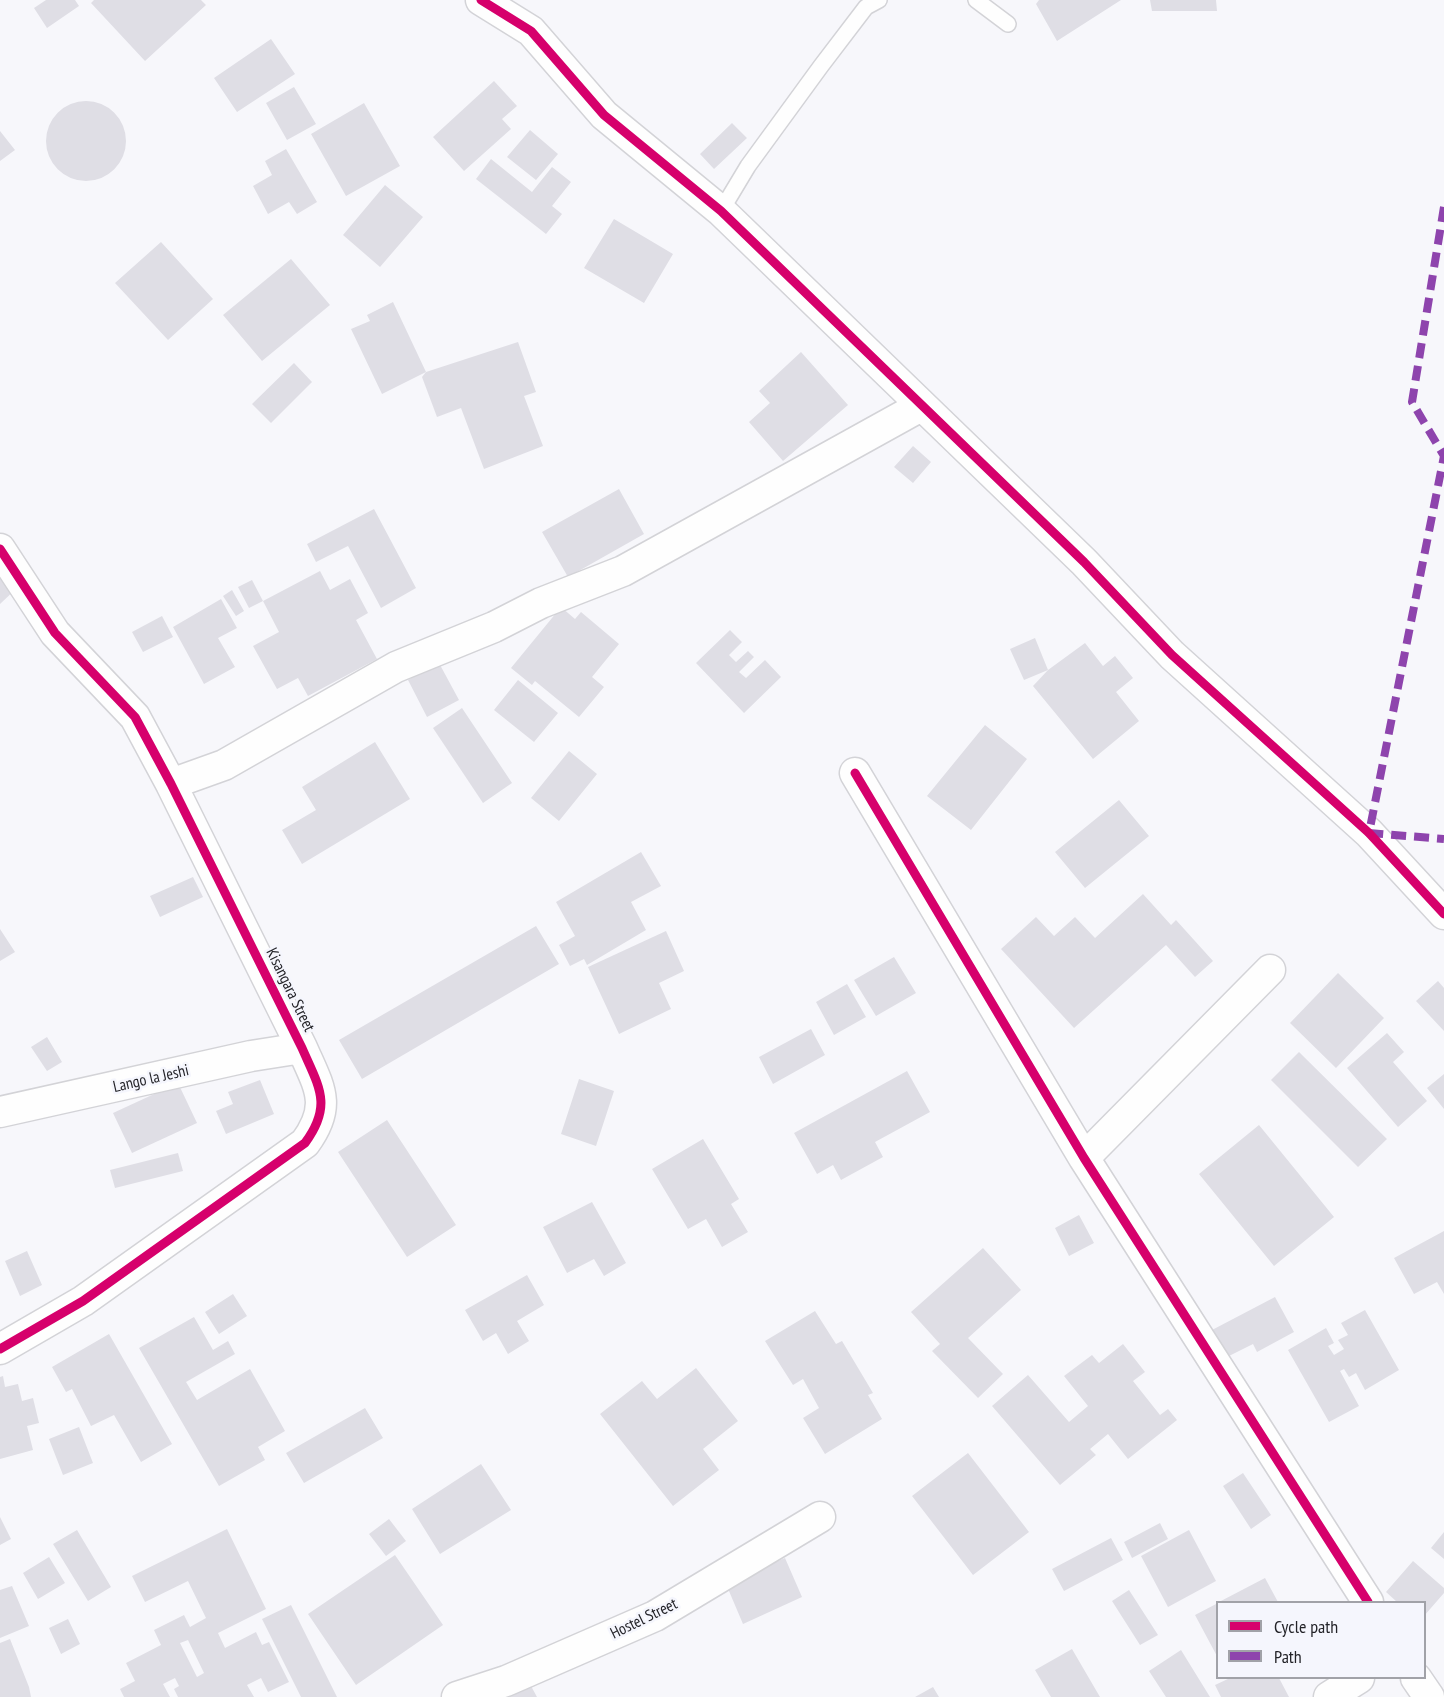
<!DOCTYPE html>
<style>
body{margin:0}
#map{position:relative;width:1444px;height:1697px;overflow:hidden;background:#f7f7fb;font-family:"PT Sans Narrow",sans-serif}
canvas{display:block}
.legend{position:absolute;left:1216px;top:1601px;width:210px;height:78px;box-sizing:border-box;background:#f5f6fd;border:2px solid #a1a2a8;margin:0;padding:8px 10px;list-style:none;font-size:18px;color:#232328}
.legend li{display:flex;align-items:center;gap:12px;height:30px}
.legend b{width:30px;border:2px solid #a1a2a8}
</style>
<div id="map">
<canvas width="1444" height="1697"></canvas>
<ul class="legend">
<li><b style="height:8px;background:#d6006c"></b>Cycle path</li>
<li><b style="height:8px;background:#8e44ad"></b>Path</li>
</ul>
</div>
<script>
const g = document.querySelector('canvas').getContext('2d');
g.lineJoin = 'round';
function fillPath(path, color) { g.fillStyle = color; g.fill(path, 'evenodd'); }
function strokePath(path, color, width, dash) { g.strokeStyle = color; g.lineWidth = width; g.lineCap = dash ? 'butt' : 'round'; g.setLineDash(dash || []); g.stroke(path); }
function write(font, color, halo, rows, align = 'center') {
  g.font = font + ' "PT Sans Narrow",sans-serif'; g.lineWidth = 5; g.setLineDash([]); g.textBaseline = 'middle'; g.strokeStyle = halo; g.fillStyle = color; for (const [text, x, y, turn = 0] of rows) {
    g.save(); g.translate(x, y); g.rotate((+turn || 0) * Math.PI / 180); g.textAlign = isNaN(turn) ? turn : align; if (halo) g.strokeText(text, 0, 0); g.fillText(text, 0, 0); g.restore();
  }
}
fillPath(new Path2D(`
 M46 0H75L79 6 47 28 34 8Z
 M94 0H201L206 5 145 61 91 3Z
 M1039 0H1121L1057 41 1036 4Z
 M1150 0H1216L1217 11H1152Z
 M271 39 295 74 237 112 214 78Z
 M494 81 517 106 502 119 511 129 464 171 433 137Z
 M294 87 316 124 287 140 266 103Z
 M46 141a40 40 0 1 1 80 0a40 40 0 1 1-80 0Z
 M364 103 400 166 346 196 311 134Z
 M732 123 747 138 714 169 700 154Z
 M530 130 558 154 536 180 507 157Z
 M0 131 15 150 0 161Z
 M286 149 317 202 297 214 289 202 268 214 253 186 272 175 265 161Z
 M491 159 532 192 552 167 571 182 552 206 562 214 546 234 476 179Z
 M385 185 423 217 380 267 343 235Z
 M614 219 673 254 644 303 584 268Z
 M161 242 213 299 168 340 115 283Z
 M291 259 330 305 262 361 223 315Z
 M393 302 426 372 518 342 536 392 524 396 543 446 484 469 461 408 437 417 422 377 426 372 382 394 351 329 370 321 367 315Z
 M801 352 848 405 783 461 749 422 770 403 759 391Z
 M294 363 312 382 271 423 252 404Z
 M913 446 931 462 913 483 894 467Z
 M619 489 644 534 568 577 542 532Z
 M374 509 416 588 381 608 348 546 316 562 307 544Z
 M0 569 18 587 0 604Z
 M320 571 330 590 350 579 368 613 356 620 377 659 308 696 298 678 277 689 253 646 279 632 263 601Z
 M252 580 263 601 249 608 238 587Z
 M232 590 244 611 236 616 223 596Z
 M221 599 237 628 218 638 235 667 204 684 173 627Z
 M561 607 575 619 581 612 619 644 592 677 604 687 579 717 535 681 532 685 511 668Z
 M162 616 173 637 143 652 132 632Z
 M730 630 742 642 729 655 736 662 748 651 754 657 739 672 746 678 765 660 781 677 744 713 696 663Z
 M1035 638 1048 670 1085 643 1103 666 1115 656 1133 678 1116 692 1139 721 1093 759 1033 686 1048 670 1024 680 1010 649Z
 M439 663 459 700 427 717 408 680Z
 M518 680 558 713 534 742 494 710Z
 M462 708 512 783 483 803 433 728Z
 M985 725 1027 759 971 830 927 796Z
 M375 742 410 799 302 864 282 830 316 810 302 787Z
 M569 751 597 774 559 821 531 798Z
 M1119 800 1149 836 1085 888 1055 852Z
 M641 852 661 886 631 902 646 930 587 965 584 959 570 966 559 945 575 936 556 902Z
 M193 877 203 897 160 917 150 896Z
 M1143 894 1171 925 1176 920 1213 961 1195 977 1166 945 1074 1028 1001 949 1036 917 1054 936 1075 917 1095 938Z
 M536 926 559 964 362 1079 339 1040Z
 M0 929 15 952 0 961Z
 M666 931 684 971 659 983 671 1009 619 1034 588 967Z
 M894 957 916 993 876 1016 854 980Z
 M1338 973 1384 1018 1336 1068 1290 1023Z
 M1438 981 1444 988V1031L1416 1001Z
 M847 984 866 1017 834 1035 816 1002Z
 M811 1029 825 1055 773 1084 759 1057Z
 M1387 1033 1404 1052 1393 1062 1427 1101 1398 1127 1347 1068Z
 M47 1037 62 1062 47 1071 31 1047Z
 M1299 1052 1387 1139 1358 1167 1271 1080Z
 M907 1071 930 1112 875 1142 883 1157 841 1180 833 1165 817 1174 794 1133Z
 M1444 1074V1109L1427 1088Z
 M579 1079 614 1091 596 1146 561 1134Z
 M260 1080 274 1114 226 1134 216 1111 233 1104 228 1092Z
 M178 1083 197 1123 132 1153 113 1113Z
 M387 1120 456 1225 407 1257 338 1152Z
 M1259 1125 1334 1217 1274 1266 1199 1174Z
 M703 1139 739 1199 731 1204 748 1232 722 1247 706 1219 688 1229 652 1169Z
 M178 1153 183 1171 115 1188 110 1170Z
 M592 1202 626 1263 604 1276 594 1259 567 1273 543 1227Z
 M1079 1215 1094 1243 1069 1256 1055 1228Z
 M1444 1231V1294L1437 1282 1414 1294 1394 1258Z
 M983 1248 1021 1290 968 1338 1003 1374 978 1398 932 1351 940 1344 911 1312Z
 M27 1251 42 1285 20 1296 5 1261Z
 M527 1275 544 1305 517 1321 529 1341 508 1354 496 1333 483 1341 465 1310Z
 M233 1294 247 1316 219 1334 205 1312Z
 M1275 1297 1294 1332 1257 1352 1253 1344 1227 1357 1212 1330Z
 M1365 1310 1399 1370 1365 1390 1356 1373 1349 1377 1344 1369 1340 1371 1359 1406 1329 1422 1288 1350 1326 1328 1334 1343 1328 1346 1334 1355 1344 1349 1338 1340 1348 1335 1341 1323Z
 M815 1311 836 1344 842 1341 873 1393 868 1395 882 1419 825 1454 803 1418 819 1408 803 1379 793 1385 765 1341Z
 M194 1317 213 1350 228 1341 235 1354 186 1382 197 1400 250 1369 285 1431 258 1447 265 1460 219 1486 139 1348Z
 M109 1334 172 1444 141 1462 114 1415 91 1426 72 1389 66 1392 52 1367Z
 M1123 1344 1145 1372 1133 1381 1160 1415 1168 1409 1177 1420 1128 1459 1108 1434 1090 1449 1096 1455 1060 1485 992 1406 1028 1375 1069 1422 1088 1406 1064 1376 1092 1355 1099 1363Z
 M696 1368 738 1421 703 1449 719 1470 673 1506 600 1414 642 1381 657 1399Z
 M3 1376 5 1387 18 1384 22 1401 33 1398 39 1423 27 1426 33 1450 0 1459V1377Z
 M365 1408 383 1438 304 1483 286 1453Z
 M79 1427 93 1463 63 1475 49 1439Z
 M968 1453 1029 1532 973 1575 912 1496Z
 M481 1464 511 1510 440 1554 412 1509Z
 M1243 1473 1271 1515 1251 1529 1223 1486Z
 M0 1517 11 1539 0 1545Z
 M389 1519 406 1541 386 1556 369 1534Z
 M1160 1523 1168 1539 1132 1558 1124 1542Z
 M227 1529 266 1609 218 1633 225 1648 256 1632 262 1645 269 1642 289 1682 268 1692 261 1678 247 1685 254 1697H178L174 1689 179 1686 175 1678 163 1684 170 1697H124L120 1689 135 1681 126 1663 161 1645 154 1630 184 1615 190 1627 206 1618 188 1581 145 1602 132 1576ZM188 1640 204 1673 197 1677 180 1643Z
 M77 1530 111 1587 88 1601 53 1544Z
 M1189 1530 1216 1581 1168 1607 1141 1556Z
 M1444 1532V1559L1431 1548Z
 M1111 1538 1123 1560 1064 1591 1052 1569Z
 M395 1555 443 1625 356 1685 308 1614Z
 M49 1557 65 1583 38 1599 23 1573Z
 M785 1558 802 1597 743 1624 726 1584Z
 M1413 1561 1444 1588V1593L1424 1616V1602H1397L1386 1592Z
 M1265 1578 1278 1602H1219Z
 M12 1586 29 1626 0 1638V1590Z
 M1129 1590 1158 1635 1140 1645 1112 1601Z
 M1218 1603V1658L1195 1615Z
 M291 1605 337 1697H301L262 1619Z
 M68 1619 80 1644 61 1654 49 1628Z
 M10 1639 29 1687 31 1697H0V1643Z
 M1072 1649 1100 1697H1051L1035 1670Z
 M1181 1650 1210 1697H1166L1149 1671Z
 M1230 1678H1279L1289 1697H1221L1215 1685Z
 M531 1686 537 1697H510Z
 M933 1687 939 1697H915Z`), '#dfdee5');
const service = new Path2D(`
 M976 0 1008 24
 M721 211 748 166 821 66 866 7 879 0`);
const minor = new Path2D(`
 M481 0 531 31 604 115 721 211 1084 562 1172 655 1369 833 1444 914
 M0 549 55 633 135 717 171 784 302 1048C319 1087 333 1105 305 1143L83 1301 0 1349
 M855 773 1084 1158 1368 1602
 M171 784 224 765 396 667 494 627 541 603 623 571 921 406
 M0 1112 251 1056 302 1048
 M1084 1158 1270 970
 M1416 1678 1429 1697
 M457 1697 506 1681 655 1616 820 1517
 M1329 1697 1359 1678`);
strokePath(service, '#d3d3d7', 18);
strokePath(minor, '#d3d3d7', 33);
strokePath(service, '#fefefe', 15);
strokePath(minor, '#fefefe', 30);
strokePath(new Path2D(`
 M1444 207 1412 402 1444 456 1369 833 1444 839`), '#8e44ad', 8, [15, 8]);
strokePath(new Path2D(`
 M481 0 531 31 604 115 721 211 1084 562 1172 655 1369 833 1444 914
 M0 549 55 633 135 717 171 784 302 1048C319 1087 333 1105 305 1143L83 1301 0 1349
 M855 773 1084 1158 1368 1602`), '#d6006c', 9);
write('16px', '#232328', '#f5f6fd', [
 ["Kisangara Street",290,990,64],
 ["Lango la Jeshi",151,1079,-13],
 ["Hostel Street",644,1619,-26]
]);
</script>
